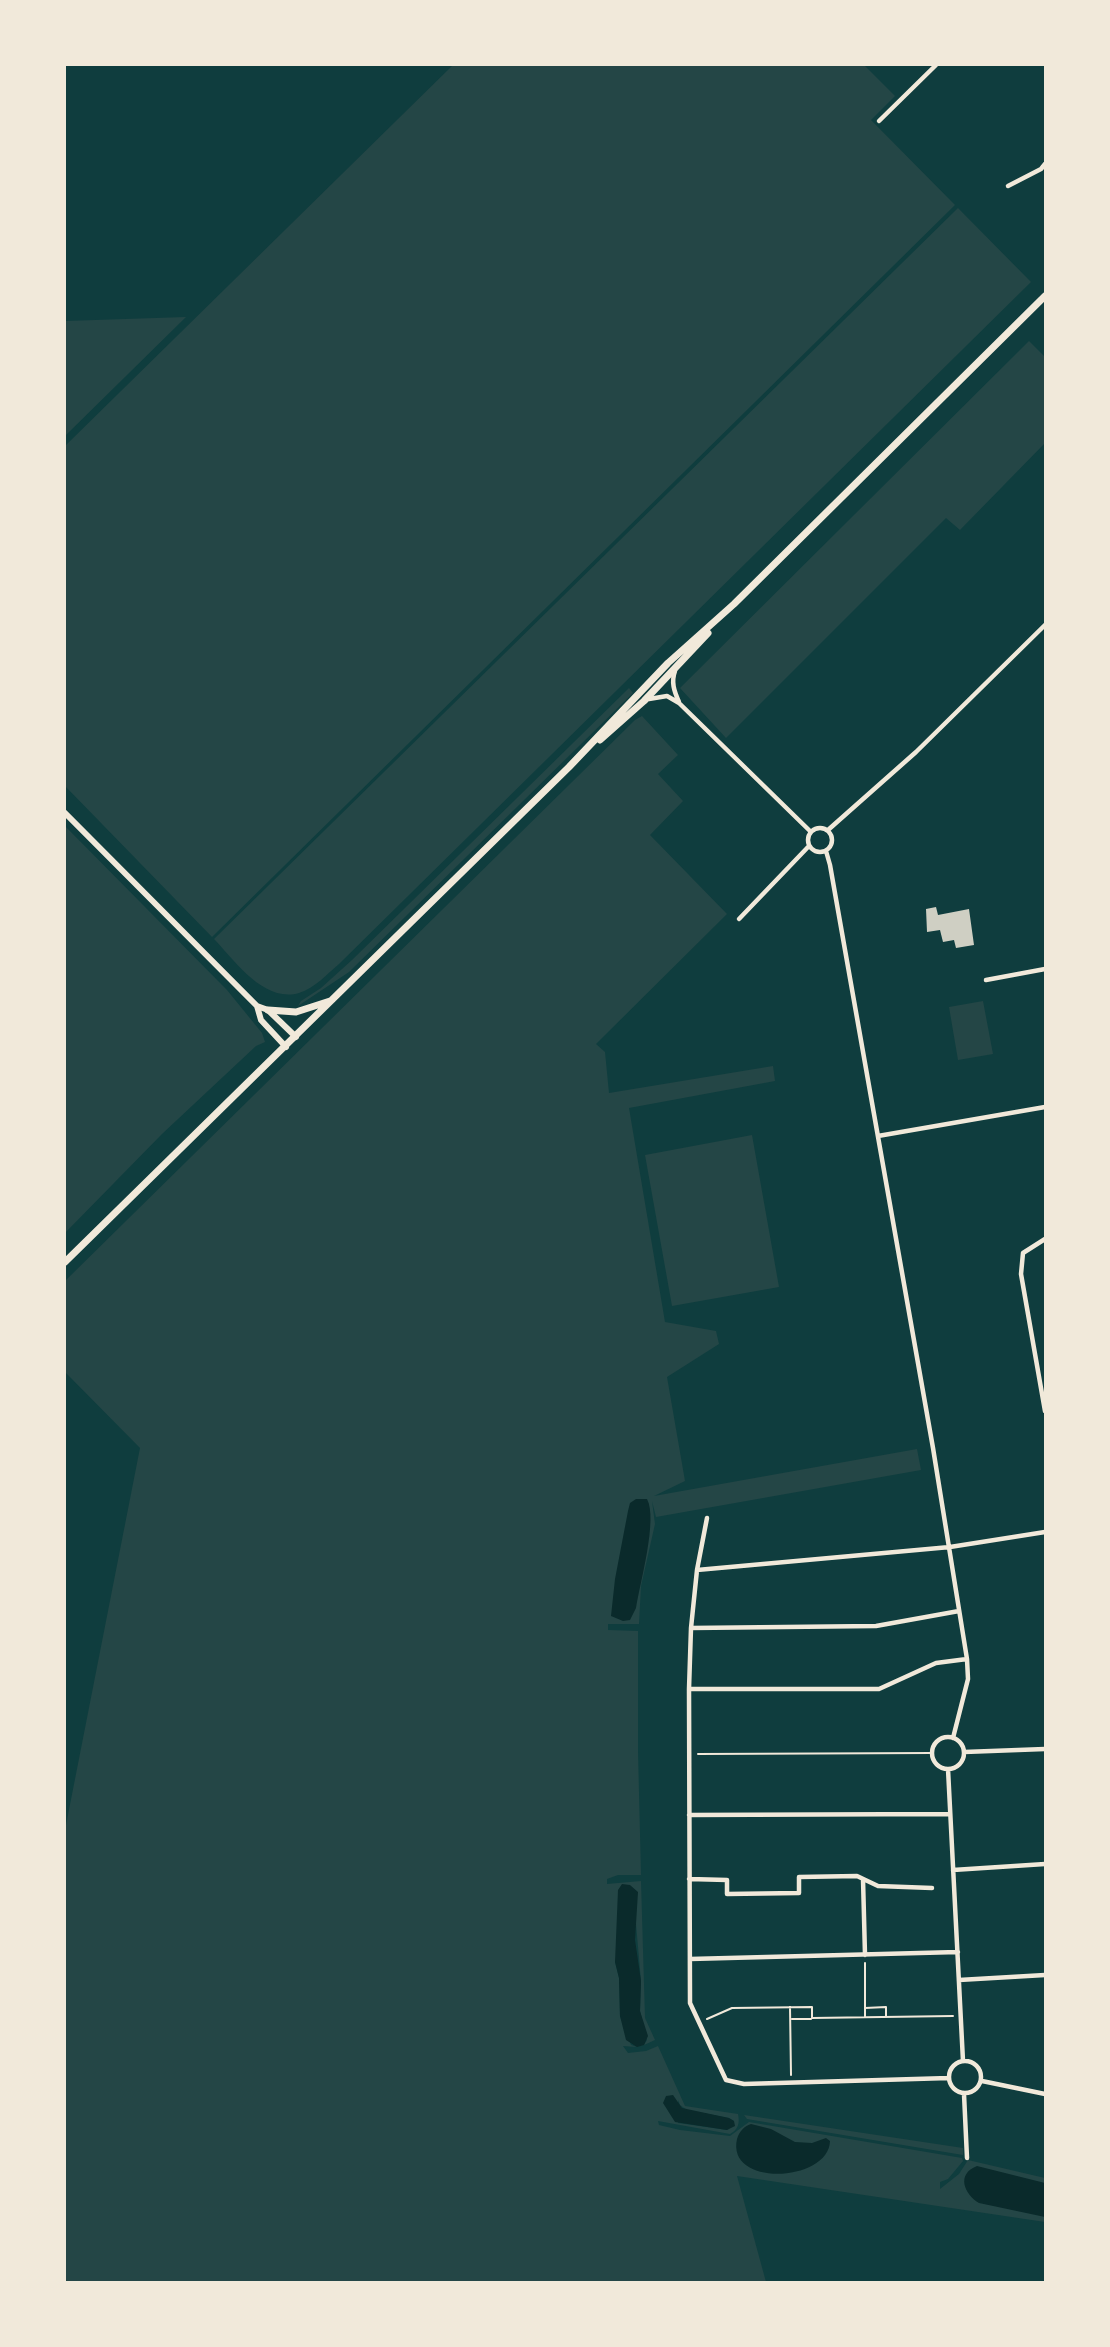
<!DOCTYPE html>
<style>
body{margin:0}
#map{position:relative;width:1110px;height:2347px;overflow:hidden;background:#0f3d3e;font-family:"Sofia Sans Condensed",sans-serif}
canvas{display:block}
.frame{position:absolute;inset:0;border:66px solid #f1e9da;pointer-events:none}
</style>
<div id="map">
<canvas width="1110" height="2347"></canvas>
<div class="frame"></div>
</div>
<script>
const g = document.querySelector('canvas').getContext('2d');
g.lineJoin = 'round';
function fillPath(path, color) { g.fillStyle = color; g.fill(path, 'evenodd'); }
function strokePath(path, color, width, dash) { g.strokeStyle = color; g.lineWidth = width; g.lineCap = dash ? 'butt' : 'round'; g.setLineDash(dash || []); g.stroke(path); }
fillPath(new Path2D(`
 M453 65H864L895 96 871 120 955 205 212 937 65 786V446Z
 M958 208 1031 282 339 964C327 974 315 988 299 993 264 1003 235 961 214 939Z
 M186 317 65 436V321Z
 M1029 341 1045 357V443L960 530 946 518 726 738 680 688Z
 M629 688 633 693 349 972 298 1006 301 1001 321 988 352 960Z
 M642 716 678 755 658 774 683 801 650 835 727 914 596 1044 605 1052 609 1093 773 1066 775 1081 629 1108 665 1322 716 1331 719 1344 667 1377 685 1481 654 1496 917 1449 921 1470 656 1517 652 1501 655 1524 641 1586 639 1624H608V1630L638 1631V1751L641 1875H618L607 1879V1884L641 1881 645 2018 655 2040 644 2045 647 2040 640 2011 641 1981 636 1924 615 1962 619 1978 620 2016 631 2045 637 2047 623 2046 628 2053 646 2051 658 2046 685 2106 738 2114C740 2123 738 2130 730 2134L658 2121 659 2125 680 2130 730 2136 749 2122 962 2158 963 2161 948 2179 940 2182V2189L959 2174 968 2160 1045 2178V2222L737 2176 766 2282H65V1830L140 1448 65 1372V1281L635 720ZM678 2100 680 2105 687 2110 729 2118 734 2121 727 2130 678 2123Z
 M65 826 227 990 262 1033 265 1042 256 1046 162 1134 65 1233Z
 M983 1001 993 1054 958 1060 949 1007Z
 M752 1135 779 1287 672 1306 645 1155Z
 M744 2115 963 2148V2155L747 2119Z`), '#244646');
fillPath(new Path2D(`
 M636 1499H647C658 1519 640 1583 636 1608L630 1620 623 1621 611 1616 615 1579 628 1511 630 1503Z
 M622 1884 630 1885 638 1892 635 1940 641 1981 640 2011 648 2036 644 2045 637 2047 626 2040 620 2016 619 1978 615 1962 618 1890Z
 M673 2095 682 2108 729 2118 734 2121 735 2126 727 2130 675 2122 663 2103 666 2096Z
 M751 2124 771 2129 795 2142 812 2143 826 2138 830 2141C829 2182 726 2188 737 2139 739 2132 744 2126 751 2124Z
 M977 2166 1045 2183V2217L979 2203C964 2194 956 2174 977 2166Z`), '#0a2a2b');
fillPath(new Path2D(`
 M936 907 938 915 969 909 974 945 956 948 954 940 943 942 940 930 927 932 926 909Z`), '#cfcfc3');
strokePath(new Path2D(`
 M698 1754 932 1753
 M790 2007 791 2075
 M865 2008 886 2007V2016
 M865 2017V1963
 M707 2019 732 2008 812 2007V2018L953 2016
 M792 2019H811`), '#f1e9da', 2);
strokePath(new Path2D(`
 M879 121 936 65
 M1008 186 1041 169 1045 164
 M675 671C671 682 674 691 679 702
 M649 699 667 696 679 703 811 832
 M808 840a12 12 0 1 1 24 0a12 12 0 1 1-24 0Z
 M828 830 916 752 1045 625
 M826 851 830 865 933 1448 967 1659 968 1679 953 1738
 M739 919 809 846
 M986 980 1045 969
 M878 1136 1045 1107
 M1045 1239 1023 1253 1021 1274 1045 1411
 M697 1570 707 1518
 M691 1628 876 1626 959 1611
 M967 1659 936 1663 879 1689H689L691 1628 697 1570 950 1547 1045 1532
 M689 1689 690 2003 726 2080 744 2084 949 2078
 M932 1753a16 16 0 1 1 32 0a16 16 0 1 1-32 0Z
 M964 1752 1045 1749
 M948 1769 963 2061
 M689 1815 950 1814
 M953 1870 1045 1864
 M689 1879 727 1880V1894L799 1893V1877L857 1876 878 1886 932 1888
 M863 1879 865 1955
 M690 1959 958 1952
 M959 1980 1045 1975
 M949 2077a16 16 0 1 1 32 0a16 16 0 1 1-32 0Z
 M982 2081 1045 2094
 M964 2094 967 2158`), '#f1e9da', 4.5);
strokePath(new Path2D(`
 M65 813 257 1006 268 1010 296 1037
 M257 1006 261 1020 286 1047`), '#f1e9da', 6);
strokePath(new Path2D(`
 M600 740 644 701 708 633
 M268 1010 296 1012 330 1001
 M65 1262 569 767 668 663 734 604 1045 296`), '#f1e9da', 7);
</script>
